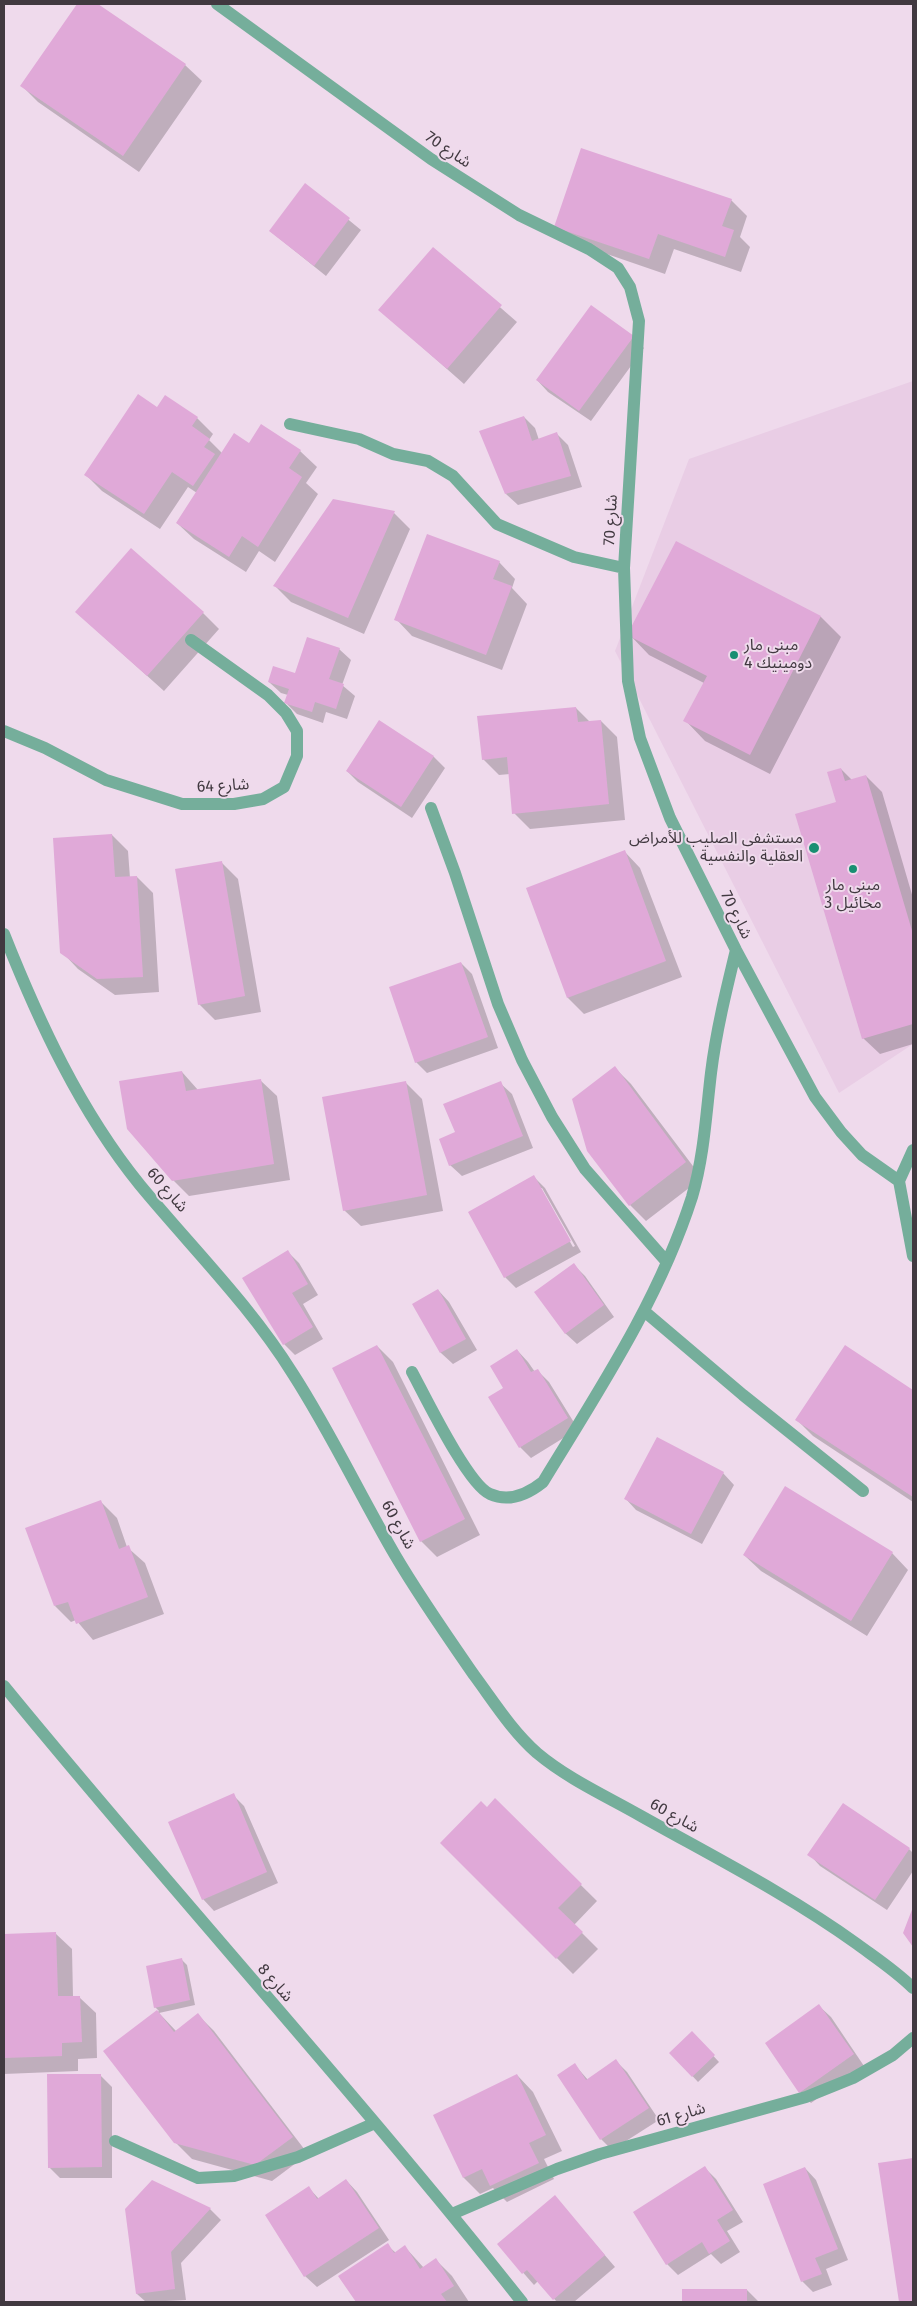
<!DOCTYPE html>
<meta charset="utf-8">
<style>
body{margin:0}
#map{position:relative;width:917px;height:2306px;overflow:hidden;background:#efdaec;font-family:"Fira Sans",sans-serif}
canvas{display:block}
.frame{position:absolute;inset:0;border:5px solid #413940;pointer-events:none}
</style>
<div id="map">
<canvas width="917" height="2306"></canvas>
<div class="frame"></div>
</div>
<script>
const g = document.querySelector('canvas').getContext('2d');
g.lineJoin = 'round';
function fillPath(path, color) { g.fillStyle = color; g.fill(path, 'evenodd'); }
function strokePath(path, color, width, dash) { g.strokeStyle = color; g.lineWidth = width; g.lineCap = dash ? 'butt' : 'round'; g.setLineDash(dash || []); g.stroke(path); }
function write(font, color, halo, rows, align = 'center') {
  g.font = font + ' "Fira Sans","Noto Sans Arabic",sans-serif'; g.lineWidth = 4; g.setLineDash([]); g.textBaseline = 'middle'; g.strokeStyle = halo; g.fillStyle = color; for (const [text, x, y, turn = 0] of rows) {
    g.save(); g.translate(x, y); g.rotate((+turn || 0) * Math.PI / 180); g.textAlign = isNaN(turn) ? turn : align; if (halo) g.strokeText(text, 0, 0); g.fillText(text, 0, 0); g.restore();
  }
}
fillPath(new Path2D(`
 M913 381V1044L839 1093 615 651 689 459Z`), '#e9cde5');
fillPath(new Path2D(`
 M79 4H96L185 65 202 81 139 172 38 102 22 86Z
 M306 185 361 230 326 276 270 231Z
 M731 200 747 216 740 237 750 247 741 272 674 249 665 274 572 242 555 226Z
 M433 249 517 322 464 384 380 310Z
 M633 337 644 348 591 421 548 392 537 380Z
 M157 408 197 418 213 434 209 440 222 453 250 444 300 451 317 467 306 483 318 494 275 562 259 551 246 572 194 539 177 523 197 493 188 487 160 529 102 491 86 475Z
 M524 417 535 428 539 440 557 434 568 445 582 487 518 505 506 494Z
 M394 513 410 529 364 634 291 602 275 586Z
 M676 543 821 617 841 637 770 774 705 741 685 720 704 683 649 655 629 634Z
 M499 562 515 579 512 588 527 604 502 670 412 636 396 619Z
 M76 612 203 613 219 629 164 691Z
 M339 649 351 660 342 685 355 696 347 719 326 712 323 723 297 714 285 702 288 695 281 693 269 682 296 674Z
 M576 708 590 722 601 721 617 737 625 820 530 829 514 813 510 774 499 775 483 759Z
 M379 722 434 757 445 768 412 818 358 782 347 771Z
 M841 769 852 780 866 776 882 792 913 898V1044L880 1054 863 1038 837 803Z
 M112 835 128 851 130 878 137 877 153 893 159 992 115 995 78 969 62 952Z
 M624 851 640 868 682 977 584 1014 568 998 527 889Z
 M221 862 238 879 261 1012 215 1020 199 1004Z
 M461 963 472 974 498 1048 427 1073 416 1062Z
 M615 1068 631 1084 702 1178 646 1221 630 1205Z
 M182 1072 198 1090 260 1080 277 1096 290 1180 189 1196 173 1180Z
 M406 1083 422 1099 443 1211 361 1226 344 1210Z
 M500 1083 512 1094 533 1148 462 1176 450 1165 457 1133Z
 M533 1176 545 1188 581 1252 516 1288 505 1277ZM539 1188H542L575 1246 573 1247Z
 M288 1252 299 1263 318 1295 303 1304 323 1339 295 1355 284 1344Z
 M574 1265 585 1276 614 1317 577 1344 565 1333Z
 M438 1290 449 1302 477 1350 453 1364 441 1353 414 1304Z
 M377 1346 393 1362 480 1535 437 1557 421 1541Z
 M845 1347 913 1391V1502L813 1436 797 1420Z
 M517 1350 528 1362 535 1372 538 1371 549 1382 578 1429 531 1458 520 1447 505 1388Z
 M723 1473 734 1485 702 1544 636 1510 625 1498Z
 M100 1501 117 1518 127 1547 145 1563 164 1614 93 1640 76 1620 71 1622 55 1606Z
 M892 1553 908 1570 867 1636 761 1571 744 1555Z
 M233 1795 244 1806 278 1883 214 1911 203 1899Z
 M495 1800 597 1901 574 1925 598 1949 573 1974 441 1843 487 1808Z
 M909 1849 913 1853V1871L887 1910 820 1866 809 1854Z
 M55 1933 72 1949 73 1997H79L96 2013 97 2058 78 2059V2071L4 2074V1935Z
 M181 1959 187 1965 195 2005 159 2013 176 2031 198 2015 214 2031 308 2154 272 2181 192 2159 175 2142 105 2051 159 2011 155 2007Z
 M819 2006 831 2017 864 2066 811 2103 800 2092Z
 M692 2033 719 2062 698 2082 671 2053Z
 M616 2061 627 2072 659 2120 612 2150 601 2139 575 2065 588 2080Z
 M100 2075 112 2087V2178H60L49 2167Z
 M517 2075 533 2092 562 2151 544 2159 554 2179 507 2202 493 2188 480 2194 464 2178 435 2115Z
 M913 2159V2302H900L880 2164Z
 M705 2168 716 2179 743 2222 727 2231 740 2252 721 2264 711 2254 678 2275 667 2264Z
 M805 2168 816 2180 848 2260 826 2269 832 2285 813 2292 802 2281Z
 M346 2180 357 2192 389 2240 317 2287 305 2276 309 2188 319 2199Z
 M555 2197 615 2267 574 2302H557L538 2281 534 2285 498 2244Z
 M126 2209H210L221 2220 181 2263 186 2300 146 2302 137 2294Z
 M387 2245 396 2253 405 2247 424 2268 436 2260 452 2276 469 2302H357L340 2276Z
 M747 2290 759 2302H683V2291Z`), '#0003');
fillPath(new Path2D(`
 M77 4H98L186 64 123 156 20 86Z
 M581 148 732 199 722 226 734 230 725 257 658 234 649 259 554 227Z
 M305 183 350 218 314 266 269 231Z
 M433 247 502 305 447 369 378 310Z
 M591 305 634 336 579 411 536 380Z
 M138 394 157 407 165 395 198 417 192 426 210 439 204 447 215 454 193 486 172 472 144 514 84 475Z
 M524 416 532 441 557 432 571 476 505 494 479 431Z
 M261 424 301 450 289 468 302 477 258 547 242 536 229 557 176 523 234 433 249 443Z
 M333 499 395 511 348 618 273 586Z
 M427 534 500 561 493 579 512 586 486 655 394 620Z
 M676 541 821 616 750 755 683 721 707 676 627 635Z
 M131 548 204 612 147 676 75 612Z
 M307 637 340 648 329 679 344 684 336 709 315 702 312 712 284 703 289 689 268 682 273 666 295 673Z
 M576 707 578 722 601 720 609 804 512 814 507 757 482 760 477 716Z
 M379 720 434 756 401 807 346 771Z
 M841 768 845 781 866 775 913 934V1024L862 1039 795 814 836 802 827 772Z
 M112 834 115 877 137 876 143 977 97 979 60 953 53 838Z
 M625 850 666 961 567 998 526 888Z
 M222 861 245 996 198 1005 175 869Z
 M461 962 488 1037 415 1063 389 987Z
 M615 1066 686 1162 629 1206 587 1151 572 1099Z
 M182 1071 186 1091 261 1079 274 1164 172 1181 127 1129 119 1081Z
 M406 1081 427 1195 343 1211 322 1097Z
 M501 1081 523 1136 449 1166 439 1139 455 1132 443 1104Z
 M534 1175 571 1241 504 1278 468 1212Z
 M288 1250 308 1284 292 1293 313 1327 283 1345 242 1278Z
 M574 1263 604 1305 565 1334 534 1292Z
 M438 1289 466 1339 440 1353 412 1304Z
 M377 1345 465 1519 420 1542 332 1368Z
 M845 1345 913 1390V1497L795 1420Z
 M517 1349 531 1372 538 1369 568 1418 519 1448 488 1397 503 1388 490 1366Z
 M657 1437 724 1472 691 1534 624 1499Z
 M785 1486 893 1552 851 1621 743 1555Z
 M101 1500 119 1549 129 1545 148 1597 76 1624 68 1602 54 1606 25 1528Z
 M234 1793 267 1872 202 1900 168 1822Z
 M495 1798 582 1884 558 1908 583 1932 556 1959 440 1843 481 1801 487 1807Z
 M843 1803 910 1848 875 1900 807 1855Z
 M913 1907V1947L903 1933Z
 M56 1932 58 1996H80L82 2042 62 2043V2056L4 2058V1934Z
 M182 1958 190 2000 154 2008 146 1966Z
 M819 2004 854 2054 799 2093 765 2043Z
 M157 2010 174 2032 198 2013 293 2137 255 2165 174 2143 103 2051Z
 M692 2031 715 2055 692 2077 669 2053Z
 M616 2059 649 2108 600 2140 557 2075 575 2063 586 2080Z
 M47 2074H101L102 2167 48 2168Z
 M517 2074 546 2135 529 2143 539 2163 490 2186 482 2169 463 2178 433 2115Z
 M913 2158V2302H899L878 2163Z
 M705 2166 733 2210 717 2220 730 2241 709 2254 702 2242 666 2265 633 2212Z
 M805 2167 838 2249 815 2258 822 2274 801 2282 763 2184Z
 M346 2179 379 2228 304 2277 265 2215 309 2186 317 2199Z
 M152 2180 211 2208 171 2252 175 2289 136 2294 125 2209Z
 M555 2195 605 2255 553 2300 527 2270 522 2274 497 2244Z
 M388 2243 394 2253 405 2245 420 2269 436 2258 454 2286 441 2294 447 2302H356L338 2276Z
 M682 2289H747V2302H682Z`), '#e0a9d8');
strokePath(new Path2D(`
 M217 4 431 159 519 215 589 249 618 268 630 287 639 321 624 568 628 681 640 738 670 818 736 950 815 1097 841 1132 862 1155 899 1181
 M290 424 359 439 393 454 428 461 453 476 497 524 574 557 624 568
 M4 731 45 748 106 780 182 804H234L263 799 284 787 297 756V731L286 713 268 695 191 640
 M431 808 455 873 498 1004 522 1060 552 1117 585 1169 666 1261
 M4 934C39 1022 80 1111 140 1185 192 1248 250 1305 293 1374 331 1433 360 1495 395 1555 419 1596 447 1636 474 1675 494 1702 512 1731 537 1753 568 1779 606 1796 641 1816 714 1857 789 1895 857 1944 876 1958 896 1971 913 1988
 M913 1150 899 1181 913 1256
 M644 1311 743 1395 863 1491
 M412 1372C425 1396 468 1485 490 1494 510 1503 528 1494 543 1482 599 1390 659 1300 692 1197 704 1156 706 1115 711 1073 716 1032 726 991 736 950
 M4 1686C174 1894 355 2091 522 2302
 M115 2141 198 2178 234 2176 298 2157 375 2123
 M452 2214 557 2169 600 2154 806 2097 853 2078 893 2055 913 2038`), '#75ae9b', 12);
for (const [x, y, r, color] of [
 [734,655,5,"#188f72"],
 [814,848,6,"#188f72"],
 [853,869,5,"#188f72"]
]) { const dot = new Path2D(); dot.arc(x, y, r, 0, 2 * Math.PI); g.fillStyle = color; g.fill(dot); strokePath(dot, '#efdaec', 2); }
write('16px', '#413940', '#efdaec', [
 ["شارع 70",448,150,34],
 ["شارع 70",611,520,-87],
 ["شارع 64",223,786,-3],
 ["شارع 70",736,915,64],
 ["شارع 60",167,1190,49],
 ["شارع 60",398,1525,61],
 ["شارع 60",674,1816,29],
 ["شارع 8",275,1983,49],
 ["شارع 61",681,2115,-16]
]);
write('16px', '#413940', '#efdaec', [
 ["مبنى مار",744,646],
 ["دومينيك 4",744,664],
 ["مستشفى الصليب للأمراض",803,839,"right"],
 ["العقلية والنفسية",803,857,"right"],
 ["مبنى مار",853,886,"center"],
 ["مخائيل 3",853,904,"center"]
], 'left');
</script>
